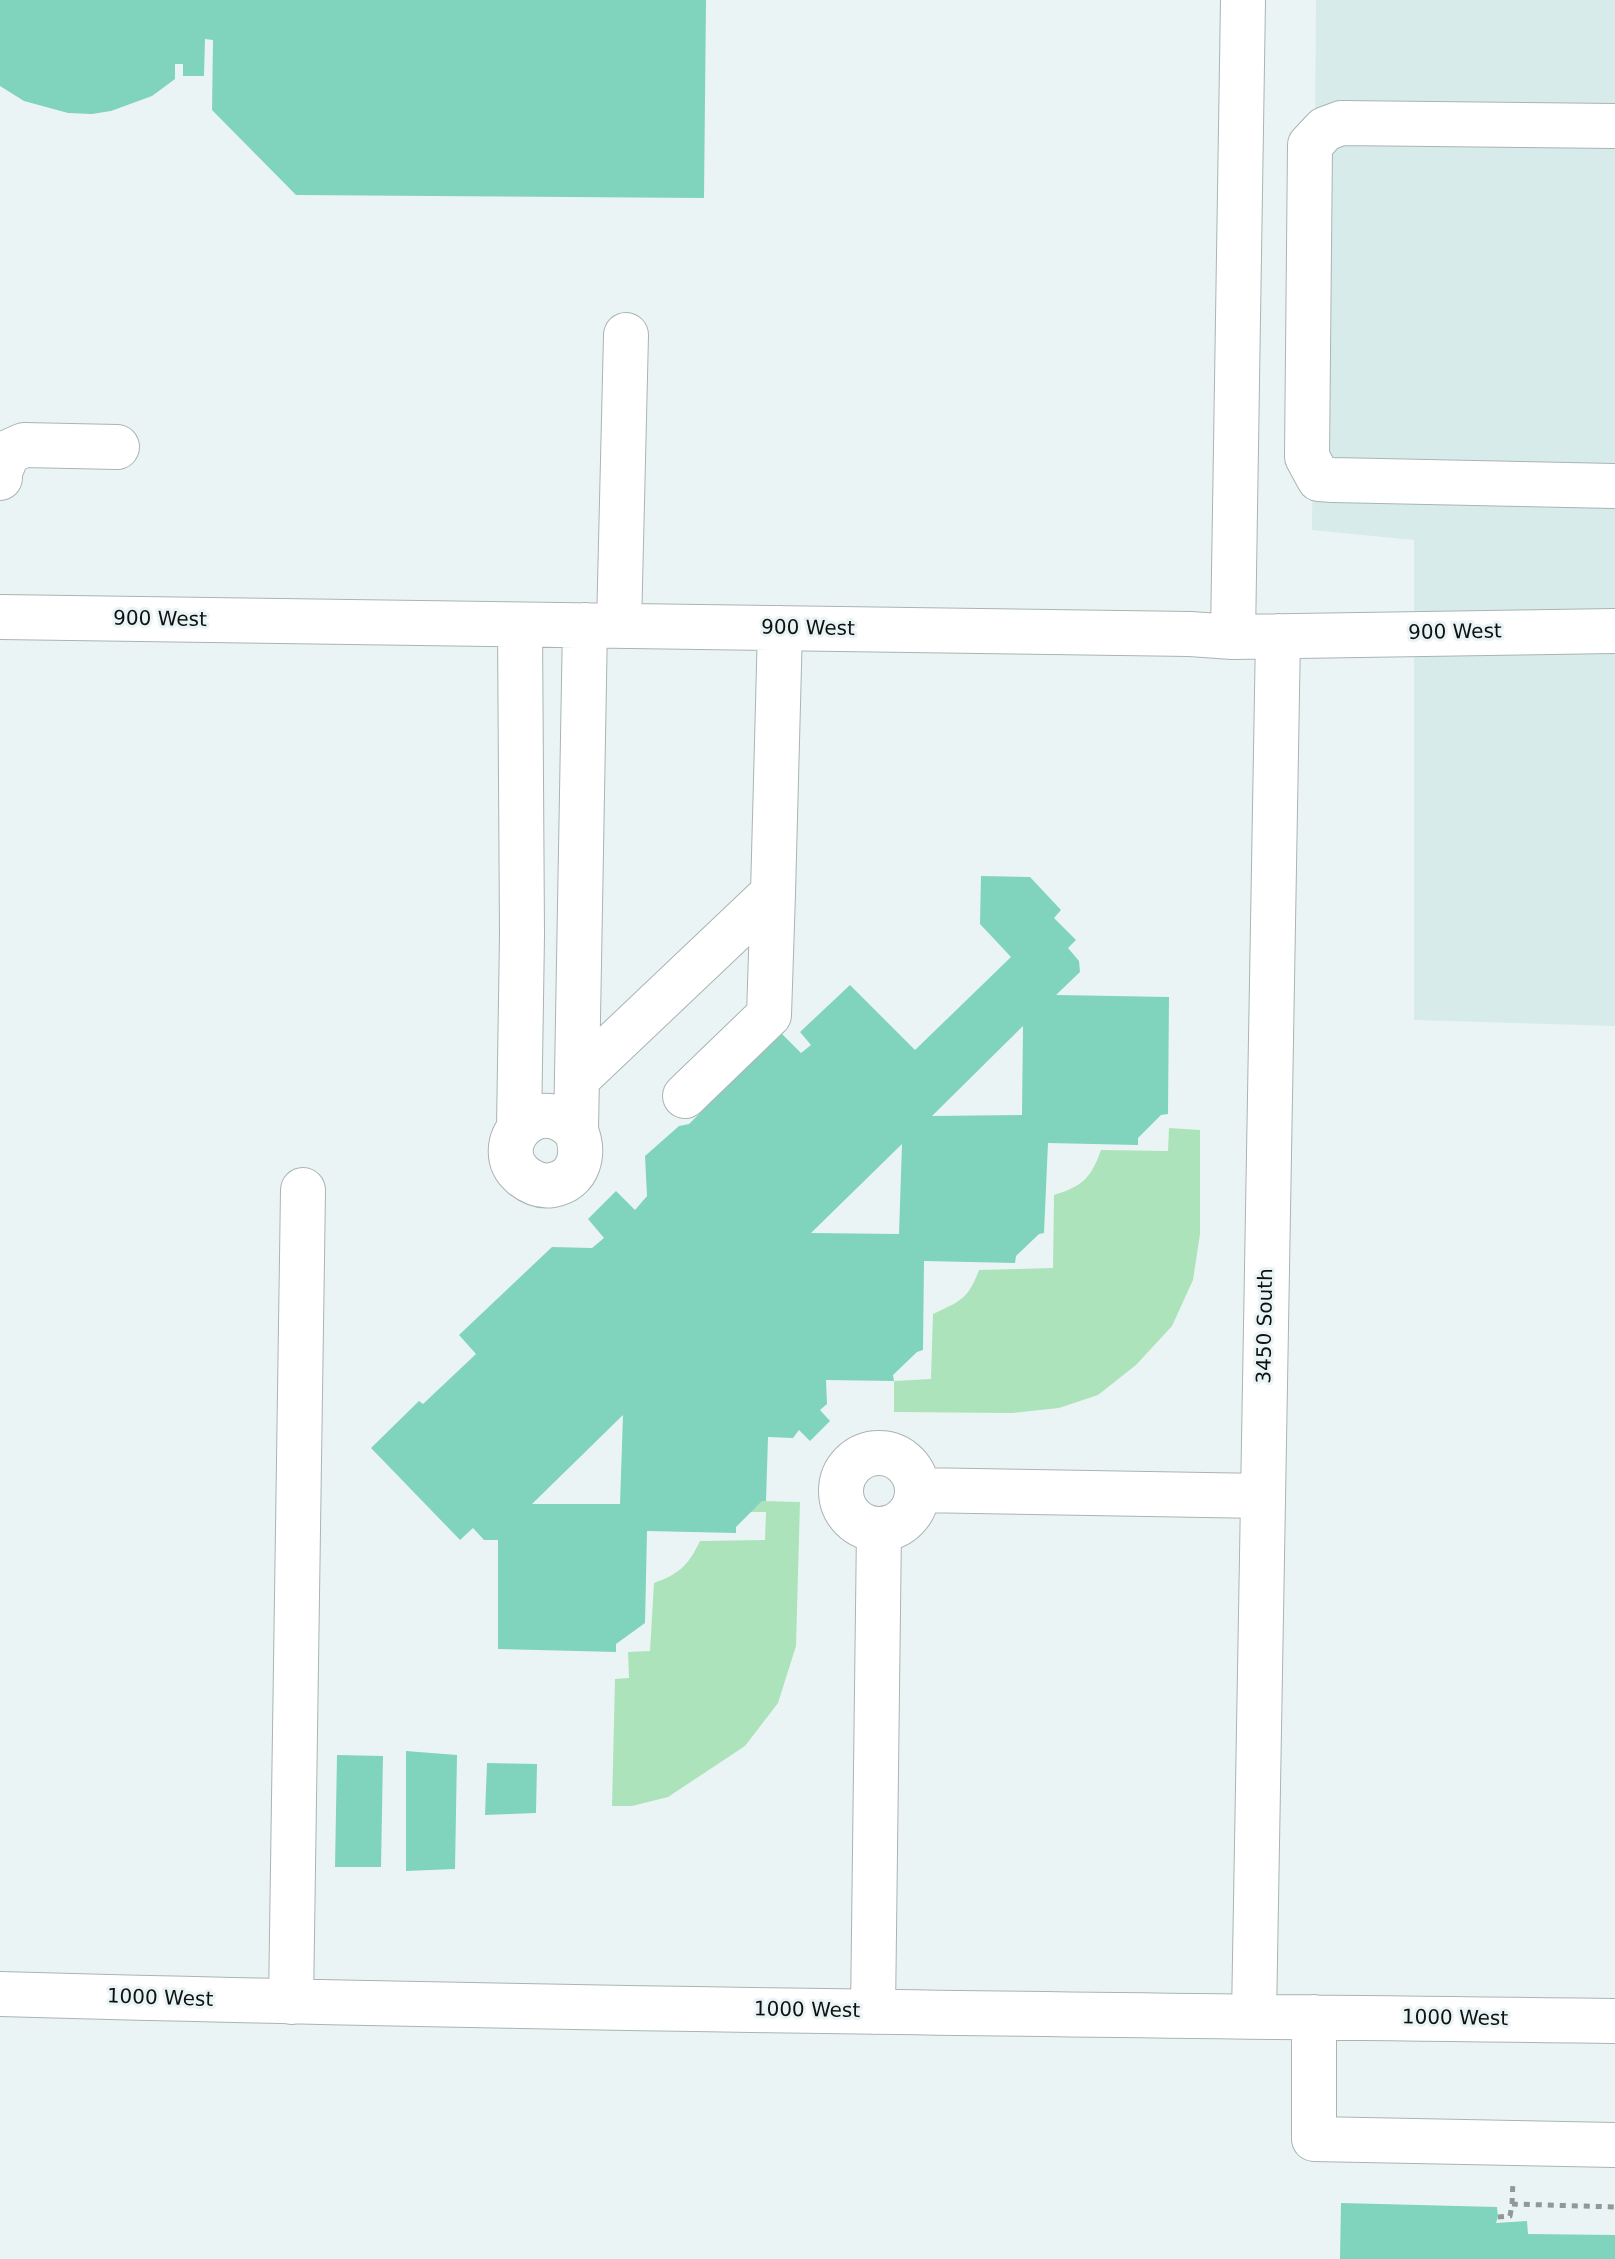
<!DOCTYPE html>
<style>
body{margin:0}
canvas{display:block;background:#eaf4f4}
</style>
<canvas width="1615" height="2259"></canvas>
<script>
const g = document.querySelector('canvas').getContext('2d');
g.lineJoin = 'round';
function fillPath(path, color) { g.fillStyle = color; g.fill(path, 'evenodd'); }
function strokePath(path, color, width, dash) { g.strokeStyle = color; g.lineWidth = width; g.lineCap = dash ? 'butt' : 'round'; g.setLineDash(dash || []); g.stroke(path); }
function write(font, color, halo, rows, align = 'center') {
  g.font = font + ' "DejaVu Sans",sans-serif'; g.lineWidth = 6; g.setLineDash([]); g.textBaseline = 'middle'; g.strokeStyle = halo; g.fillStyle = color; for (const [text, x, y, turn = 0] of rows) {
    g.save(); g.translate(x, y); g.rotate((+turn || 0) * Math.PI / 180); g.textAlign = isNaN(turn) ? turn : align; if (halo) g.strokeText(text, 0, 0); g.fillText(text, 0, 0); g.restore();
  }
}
fillPath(new Path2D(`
 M1316 0H1615V1026L1414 1020V540L1312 530Z`), '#d7ebeb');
fillPath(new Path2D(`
 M1169 1128 1200 1130V1234L1193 1280 1172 1326 1136 1365 1098 1395 1059 1408 1012 1413 894 1412V1381L931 1379 933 1314C961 1301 968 1299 979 1270L1053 1268 1054 1195C1083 1186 1091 1178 1101 1150L1168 1151Z
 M762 1501 800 1502 796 1646 778 1703 745 1746 668 1797 632 1806H612L615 1679 629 1678 628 1652 650 1651 654 1583C679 1574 688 1566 700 1541L765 1540 766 1512H750Z`), '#ade3bb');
fillPath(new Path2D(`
 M0 0H706L704 198 296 195 212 110 213 40 205 39 204 76H183V64H175V79L152 96 111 111 92 114 68 113 24 101 0 86Z
 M981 876 1030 877 1061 910 1054 918 1076 940 1068 948 1079 961 1080 972 1056 995 1169 997 1168 1114 1161 1115 1138 1138V1145L1048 1143 1044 1233 1039 1234 1016 1256 1015 1263 924 1261 923 1350 917 1352 893 1375 894 1381 826 1380 827 1404 820 1410 830 1421 810 1441 799 1430 793 1438 768 1437 766 1501H762L736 1527V1533L647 1531 645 1623 616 1644V1652L498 1649V1540H484L473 1528 460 1540 371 1448 419 1401 423 1404 476 1354 459 1335 552 1247 592 1248 604 1238 588 1219 616 1191 635 1210 647 1196 645 1156 679 1126 689 1124 781 1033 801 1053 811 1045 800 1032 850 985 915 1050 1011 957 980 924ZM1023 1026 1022 1115 932 1116ZM902 1144 899 1234 811 1233ZM623 1415 620 1504H532Z
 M406 1751 457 1755 455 1869 406 1871Z
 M337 1755 383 1756 381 1867H335Z
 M487 1763 537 1764 536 1813 485 1815Z
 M1341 2203 1497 2207 1498 2217 1496 2223 1527 2221 1528 2234 1615 2235V2259H1340Z`), '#80d4bd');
const minor = new Path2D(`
 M1615 126 1341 123 1325 129 1310 145 1307 457 1319 479 1333 480 1615 486
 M0 478V472L8 452 24 445 117 447
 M0 617 1190 634 1233 637 1615 631
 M619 626 626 335
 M1233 637 1243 0
 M577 1079 773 893 780 628
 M685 1096 769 1015 773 893
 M519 1128 522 935 520 625
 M576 1131C538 1088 487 1146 523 1176 532 1183 541 1187 552 1185 580 1180 585 1153 576 1131L585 625
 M841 1491a38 38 0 1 1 76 0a38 38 0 1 1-76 0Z
 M917 1490 1263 1496
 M0 1994C538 2009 1077 2015 1615 2021
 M291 2002 303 1190
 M873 2012 879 1529
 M1254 2016 1278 636
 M1314 2017V2139L1615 2145`);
strokePath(minor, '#aab4b3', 46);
strokePath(new Path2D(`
 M1512 2204 1513 2181
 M1498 2217 1510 2216 1512 2204 1615 2207`), '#919898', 5, [6, 6]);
strokePath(minor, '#fff', 44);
write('20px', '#0f1212', '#eaf4f4', [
 ["900 West",160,620,1],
 ["900 West",808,629,1],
 ["900 West",1455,633,-1],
 ["3450 South",1266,1326,-89],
 ["1000 West",160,1999,2],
 ["1000 West",807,2011,1],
 ["1000 West",1455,2019,1]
]);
</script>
